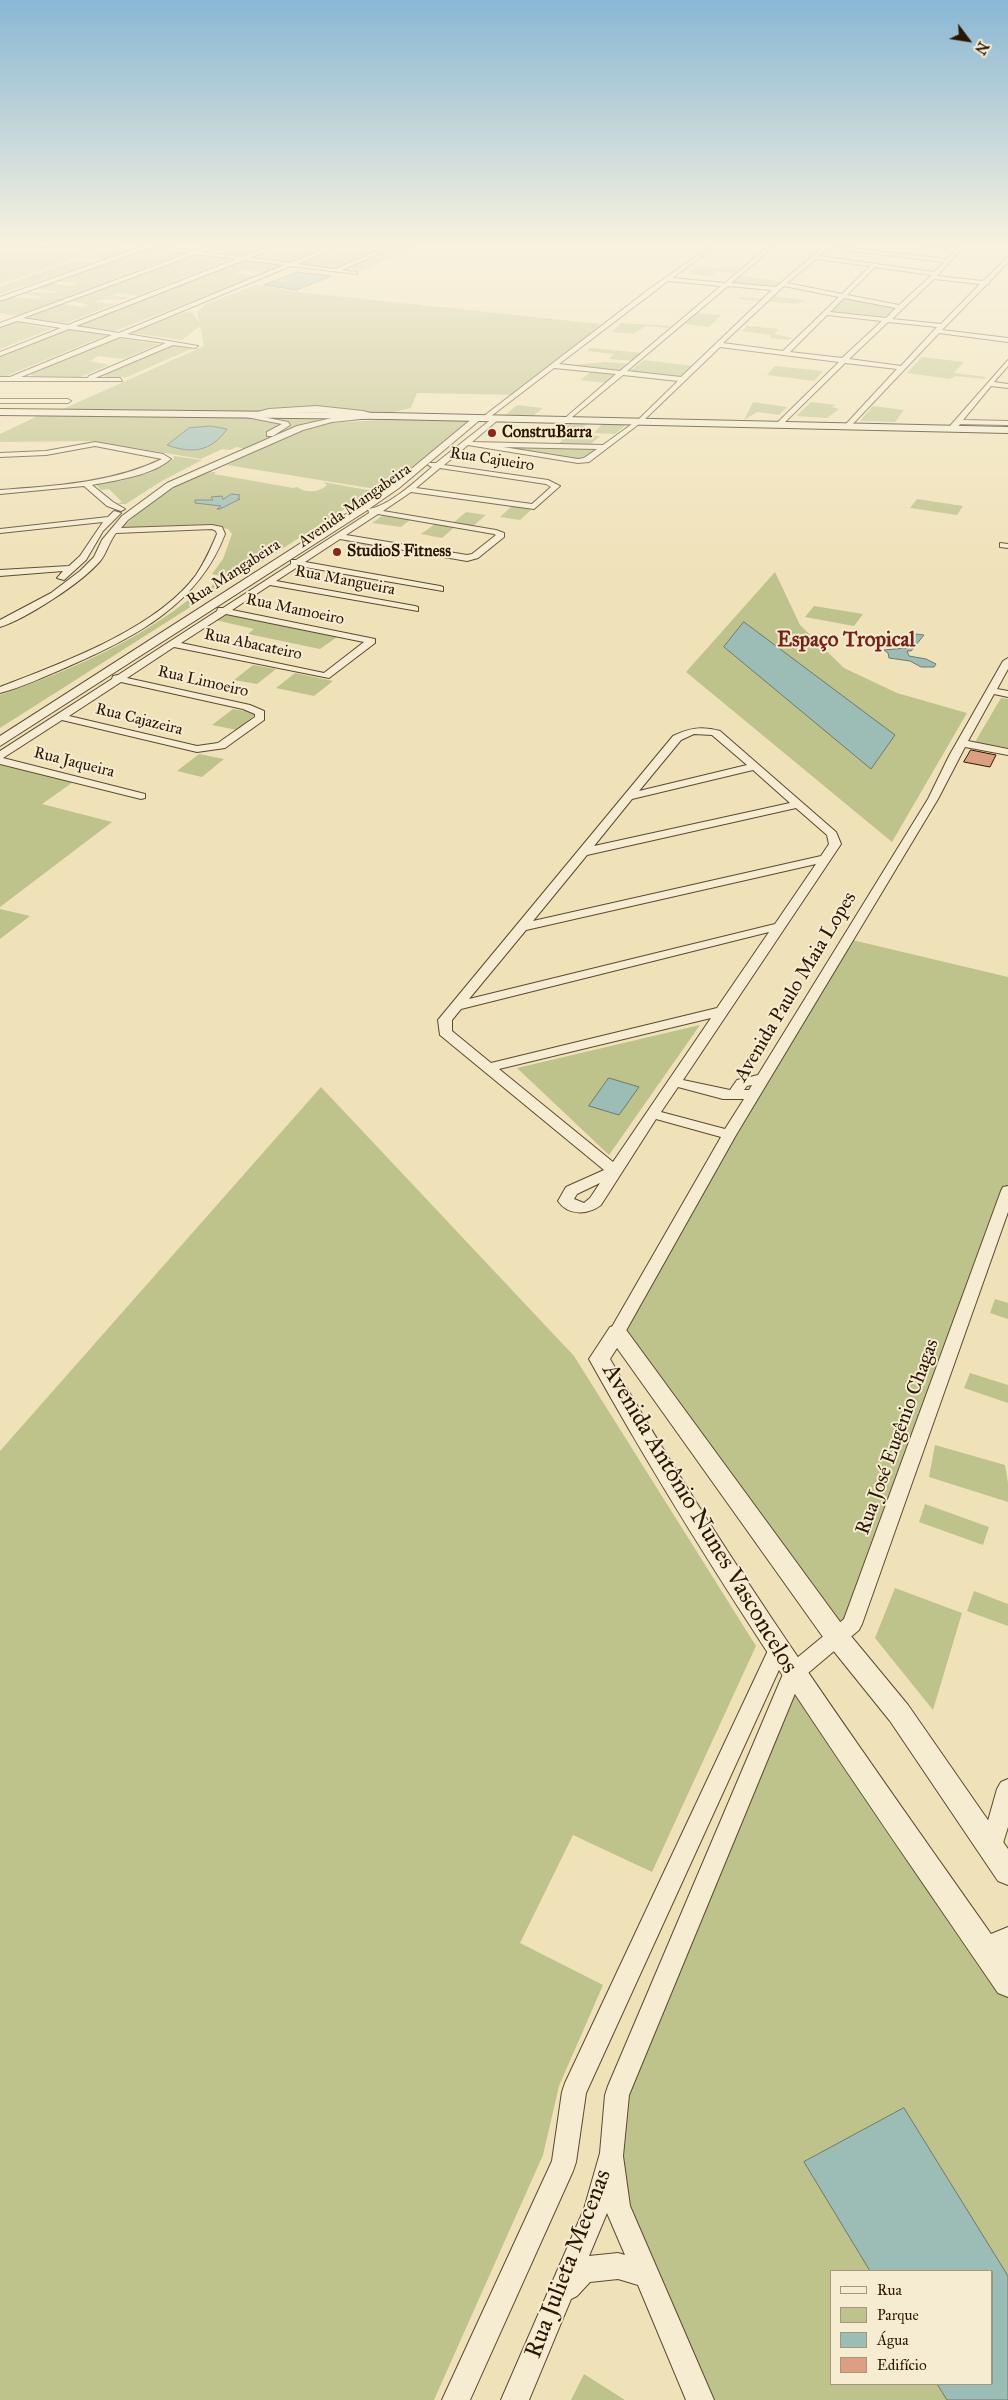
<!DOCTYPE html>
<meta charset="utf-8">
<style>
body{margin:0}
#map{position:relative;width:1008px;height:2400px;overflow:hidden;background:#f0e2b8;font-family:"IM FELL Great Primer",serif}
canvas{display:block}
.legend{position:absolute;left:830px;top:2270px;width:162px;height:115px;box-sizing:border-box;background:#f5ecd1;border:1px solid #a4977d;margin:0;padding:6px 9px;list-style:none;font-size:15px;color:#2b1700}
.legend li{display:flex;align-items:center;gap:10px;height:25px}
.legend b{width:25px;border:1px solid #a4977d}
.north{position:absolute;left:943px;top:15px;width:50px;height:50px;-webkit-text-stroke:4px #f5ecd1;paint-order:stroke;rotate:121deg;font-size:14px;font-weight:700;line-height:20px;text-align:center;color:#2b1700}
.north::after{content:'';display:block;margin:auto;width:18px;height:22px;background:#2b1700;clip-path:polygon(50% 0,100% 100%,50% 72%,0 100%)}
</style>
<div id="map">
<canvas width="1008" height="2400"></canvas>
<ul class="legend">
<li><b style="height:6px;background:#f5ecd1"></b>Rua</li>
<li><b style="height:14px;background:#bec28b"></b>Parque</li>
<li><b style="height:14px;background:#9cbcb6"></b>Água</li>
<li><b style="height:14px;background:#dd9f83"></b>Edifício</li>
</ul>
<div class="north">N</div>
</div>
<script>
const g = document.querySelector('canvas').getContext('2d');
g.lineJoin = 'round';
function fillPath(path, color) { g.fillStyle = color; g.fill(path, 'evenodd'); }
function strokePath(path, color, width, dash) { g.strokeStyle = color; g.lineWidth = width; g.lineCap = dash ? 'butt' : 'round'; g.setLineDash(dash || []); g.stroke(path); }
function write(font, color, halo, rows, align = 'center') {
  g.font = font + ' "IM FELL Great Primer",serif'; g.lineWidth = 4; g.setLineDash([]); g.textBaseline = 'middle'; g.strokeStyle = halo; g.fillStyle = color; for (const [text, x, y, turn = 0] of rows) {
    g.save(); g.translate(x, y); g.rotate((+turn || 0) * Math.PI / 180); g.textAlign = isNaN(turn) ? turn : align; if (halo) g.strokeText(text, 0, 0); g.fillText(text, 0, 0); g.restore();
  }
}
fillPath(new Path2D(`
 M220 245H271L241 256 205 250Z
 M284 245H332L289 262 252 257Z
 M347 245H389L337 268 300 264Z
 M402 245H421L361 271 345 269Z
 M0 246H112L0 284Z
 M116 246 136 249 102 260 82 258Z
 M151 248 186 252 18 316 0 313V302L13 297 36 299 43 297 23 294C35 290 46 295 59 292L36 289 52 283 70 286 76 283 58 281Z
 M198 254 232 258 137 296 119 293 112 295 131 298C119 302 106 296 96 302L115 304 66 323 26 318 63 304 81 307 88 305 72 301Z
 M244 260 285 265 265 273 245 270 236 273 258 276 115 331 77 326Z
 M74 261 92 263 0 294V286Z
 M697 267 719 269 722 267 739 269 734 273 717 271 711 276 688 274Z
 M735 275 784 282 776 289 724 284Z
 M256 285 298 292 600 324 550 370 516 395 417 393 411 408 394 412 389 416 320 418 311 424 250 450 237 447 230 450 222 449 201 459 94 441 0 442V434L44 413H54L204 346 200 326 182 340 131 333 184 312 193 313 199 323 197 312 206 304Z
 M769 296 806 300 797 304 738 299 742 297 761 299 762 301Z
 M846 296 897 307 884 318 830 312Z
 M696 313 721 315 709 327 685 324Z
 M17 322 51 329 0 349V328Z
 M621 323C638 325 654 324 671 326L668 328 645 326 634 334 612 332Z
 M747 326 779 329 774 334 793 338 787 340 771 338V335L742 331Z
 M66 329 107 335 6 376H0V355Z
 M117 338 159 344 123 359 98 356 90 361 109 365 80 377 33 376 31 374Z
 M174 345 193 348 127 377H105L106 373Z
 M591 348 642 353 634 361 609 359 613 354 587 351Z
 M922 357 964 362 954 373 986 377 984 379 955 376 950 379 907 373Z
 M644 360 694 366 679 377 630 371Z
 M605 362 630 364 620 371 572 365Z
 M775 366 823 371 814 381 767 375Z
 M592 371 617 374 606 383 580 380Z
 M753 402 787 407 779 415 757 412 744 420Z
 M811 402 836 405 832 407 839 409 827 418 796 416Z
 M517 405 543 408 533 416H504Z
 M873 406 904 410 895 422 860 421Z
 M397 419 470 421 382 490 227 465 311 426 330 423Z
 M603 423 627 424 615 434 594 433Z
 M559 424H586L577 435 600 436 590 445 559 443 570 434H550Z
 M471 444 605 447 582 461Z
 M174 456 202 460 160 482 126 504H116L122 502 109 489 101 490 96 484 116 480 120 481 153 472 150 469 173 460Z
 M212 472H216L214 474 293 488 297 487C305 493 319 493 327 485L323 482 373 491 0 728V695C73 669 137 642 197 593H205L221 576 212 574 223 559 232 534 228 529 211 526 125 528 123 527C147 504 179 479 212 472Z
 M917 499 963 506 957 515 910 508Z
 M512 506 532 509 520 520 500 517Z
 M466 512 486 515 473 526 453 523Z
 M382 516 410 520 401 527 372 523Z
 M435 524 455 527 442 538 421 534Z
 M348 540 387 547 371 558 358 556 371 547 346 542Z
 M775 572 800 625 844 668 897 693 967 713 892 842 686 672Z
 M814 606 863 614 854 626 805 617Z
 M225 610 340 635 320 649 248 634 254 629 211 619Z
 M253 665 276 669 257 684 234 680Z
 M295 673 333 681 314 696 276 688Z
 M1001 698 1008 699V748L975 742Z
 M233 709 257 713 237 730 212 725Z
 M199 754 224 759 202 777 177 771Z
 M0 761 76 780 42 804 112 822 0 907Z
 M0 909 30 916 0 939Z
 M848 939 1008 977V1191L837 1637 617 1332Z
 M700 1025 609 1155 517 1068Z
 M321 1087 574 1356 756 1646 652 1872 573 1835 520 1943 603 1985 559 2086 543 2155 434 2400H0V1451Z
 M995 1299 1008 1303V1319L990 1313Z
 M970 1373 1008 1385V1403L964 1388Z
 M935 1445 1005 1465 1008 1483V1502L929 1477Z
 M925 1504 989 1527 983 1545 919 1522Z
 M895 1588 962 1613 933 1710 875 1638Z
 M974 1591 1008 1604V1626L967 1611Z
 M793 1673 1008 1981V2400H700L617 2206V2095ZM832 2271H992V2384H832Z
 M584 2374 625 2400H571Z`), '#bec28b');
const water = new Path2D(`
 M297 272 331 276 297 290 264 285Z
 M211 426 227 429C211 452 192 454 167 445L189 428Z
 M232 494 240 495 238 499H240L220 509H217L221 506 195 503V500H213L211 497 222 496 223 499Z
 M744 622 895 735 871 769 724 647Z
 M916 634 924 635 911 651H907L909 656 926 659 936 664 934 667H921L910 661 889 658 888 653 884 650 906 648Z
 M609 1078 639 1087 619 1115 589 1106Z
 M904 2108 1008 2276V2400H947L937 2384H992V2271H870L804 2162Z`);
fillPath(water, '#9cbcb6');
strokePath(water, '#6f7a6d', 1);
const building = new Path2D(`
 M971 750 996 755 990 767 964 762Z`);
fillPath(building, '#dd9f83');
strokePath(building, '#2b1700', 1);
const minor = new Path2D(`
 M13 245H52L49 247Z
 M146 245 195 251 211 245H217L202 252 242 257 273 245H279L250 258 290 263 335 245H341L298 264 335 269 391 245H398L342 270 357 272V274L291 266 127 334 198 346 195 348 173 345 95 378H120L122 381H0V377H10L112 335 69 329 0 356V352L61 328 17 321 0 327V323L189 253 149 248 0 301V297ZM196 254 236 259 68 325 23 318ZM244 260 284 265 119 333 76 326ZM120 337 166 343 89 376 88 378 21 377Z
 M712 245H718L672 278 725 283 770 245H776L731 283 776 287 825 245 947 259 954 251 915 245 957 248 960 245H965L937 276 983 281 1008 257V262L989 282V284L986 285 942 330 1008 338V342L939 333 849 428H846V424L897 369 845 363 781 426 777 424 778 422 839 362 720 347 643 421 589 462 578 463 468 445 444 465 548 480 560 486 534 509 411 492 383 511 496 530 504 533V537L478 558 467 561 340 539 305 562 440 586 443 587V591L299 566 276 581 415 606 418 607V611L270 585 232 610 375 639V643L329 678 174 647 127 678 250 705 264 711V720L225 748 197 752 62 720 3 758 145 794V798L141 799 0 764V751L112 679 113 676 118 675 217 611 218 608H223L291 564V560H296L369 513 368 509C388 507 416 481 432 467L428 465 429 463H436L493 418 499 419 472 442 603 445 639 419 678 381 623 375 566 422 562 420 564 419 616 374 554 368 486 420 480 419 648 290ZM828 248 944 262 934 272 819 256ZM816 259 870 266 842 294 787 283ZM875 267 932 275 899 305 847 295ZM934 279 980 284 941 324 892 319ZM668 281 721 286 620 371 559 364ZM728 286 772 290 681 377 627 371ZM784 286 839 297 783 351 723 343ZM844 298 896 308 886 318 830 312ZM827 315 882 321 842 358 790 352ZM888 322 937 327 901 366 849 359ZM503 447 597 449 584 458 578 459ZM440 468 546 484 551 487 532 504 416 488ZM378 514 494 534 496 535 472 554 467 555 346 535ZM226 614 364 642 324 673 181 643ZM121 682 243 709 255 714V717L218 743 197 746 69 716Z
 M1008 360V366L994 382 1008 384V388L991 386 963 420 1008 421V425L960 424 956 430H950V426Z
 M0 399H68L71 401 68 403H0Z
 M238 412 288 422 290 425 273 436H267V432L282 424 236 415V413Z
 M378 414 380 415V417L332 422 303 430 173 487 128 520 121 528 212 525 222 527 225 534C198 605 134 638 67 667 46 676 23 687 0 693V687C62 663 156 629 196 575 205 562 211 548 217 534L216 531 212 529 116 533C109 542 107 552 101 560 83 582 26 619 0 627V620L51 593 80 571 94 557 102 540 122 516 167 483 297 426 332 418Z
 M95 442 163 454 171 459C151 476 117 480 92 485L113 502 125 509 121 511 107 506 84 486 0 494V490C55 486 112 483 162 459L95 446 46 455 0 457V453L46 451Z
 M114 511 121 513 103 531 86 560 64 580 57 578 63 571 0 576V570L69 566 80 556 103 522 0 533V529L108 517Z
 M1000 543 1008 544V548L1000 547Z
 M1008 658V669L997 689 1008 691V697L994 694 968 741 1008 749V755L965 747 938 799 736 1135 623 1336 617 1338 611 1336 609 1332 721 1137 656 1119 601 1205C588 1215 568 1216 558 1201L566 1187 604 1170 440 1035 438 1020 673 736C689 728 702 726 720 731L836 832 841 844 683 1080 730 1090 737 1080 758 1075 928 799 949 756 1003 661ZM694 734 712 735 747 765 639 791 681 740ZM753 770 790 803 594 846 632 799ZM796 808 827 835 829 844 821 856 533 921 587 855ZM816 864 775 924 469 999 526 930ZM769 932 717 1008 491 1063 452 1031V1020L461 1009ZM711 1018 613 1162 499 1069ZM752 1085 749 1090H744L747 1086ZM678 1087 723 1099H744L725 1129 661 1112ZM600 1183 590 1198 584 1203 574 1199 577 1194Z
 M1008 1186V1212L862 1624 859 1630 801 1679 629 2095 623 2156 630 2206 714 2400H686L638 2285 618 2279 590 2282 577 2296 571 2299 529 2400H501L584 2209 600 2153 605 2095 608 2086 786 1667 844 1619 1001 1191 1003 1187ZM607 2213 625 2255 618 2253 589 2256Z
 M778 1641 785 1644 788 1650 586 2093 576 2162 573 2171 470 2400H442L552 2161 562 2092 565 2083 771 1644Z
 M1008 1779V1827L999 1856 991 1859 983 1856 980 1849 997 1789 1001 1782Z`);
const tertiary = new Path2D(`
 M316 406 363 411 382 416 378 419C336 411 296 410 254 417L250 414 269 409Z
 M474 417 481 419 399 488 366 511 0 746V736L393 484Z
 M617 1325 624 1327 846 1630 908 1705 1008 1849V1885L998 1881 890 1721 828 1644 617 1348 610 1359C724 1559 859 1746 991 1934L1008 1927V1997L998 1993C856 1785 711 1579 589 1359L610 1327Z`);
const secondary = new Path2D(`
 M0 409 389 413 1008 427V433L389 419 0 415Z`);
strokePath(minor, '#5c4a2e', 2);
strokePath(tertiary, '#5c4a2e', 2);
strokePath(secondary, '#2b1700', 2);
fillPath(minor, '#f5ecd1');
fillPath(tertiary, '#f5ecd1');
fillPath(secondary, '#f5ecd1');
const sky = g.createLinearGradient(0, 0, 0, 581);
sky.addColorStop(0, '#89b7d4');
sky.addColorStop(0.42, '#f8f2df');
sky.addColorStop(1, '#f8f2df00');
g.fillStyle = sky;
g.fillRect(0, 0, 1008, 581);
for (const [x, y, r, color] of [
 [492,433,5,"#8f2418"],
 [337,552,5,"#8f2418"]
]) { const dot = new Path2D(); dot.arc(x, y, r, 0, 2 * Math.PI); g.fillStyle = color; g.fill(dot); strokePath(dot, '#f5ecd1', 2); }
write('bold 16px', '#2b1700', '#f5ecd1', [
 ["ConstruBarra",502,433],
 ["StudioS Fitness",347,552]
], 'left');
write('16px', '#2b1700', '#f5ecd1', [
 ["Rua Cajueiro",492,460,9],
 ["Avenida Mangabeira",355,506,-35],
 ["Rua Mangabeira",234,573,-33],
 ["Rua Mangueira",345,581,11],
 ["Rua Mamoeiro",295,610,12],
 ["Rua Abacateiro",253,645,12],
 ["Rua Limoeiro",203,682,13],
 ["Rua Cajazeira",139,720,14],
 ["Rua Jaqueira",74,763,14]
]);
write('20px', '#2b1700', '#f5ecd1', [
 ["Avenida Paulo Maia Lopes",796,987,-59],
 ["Rua José Eugênio Chagas",898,1437,-70]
]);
write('bold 21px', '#7a1f14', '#f5ecd1', [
 ["Espaço Tropical",846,641]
]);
write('24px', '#2b1700', '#f5ecd1', [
 ["Avenida Antônio Nunes Vasconcelos",699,1519,59],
 ["Rua Julieta Mecenas",569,2264,-69]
]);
</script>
